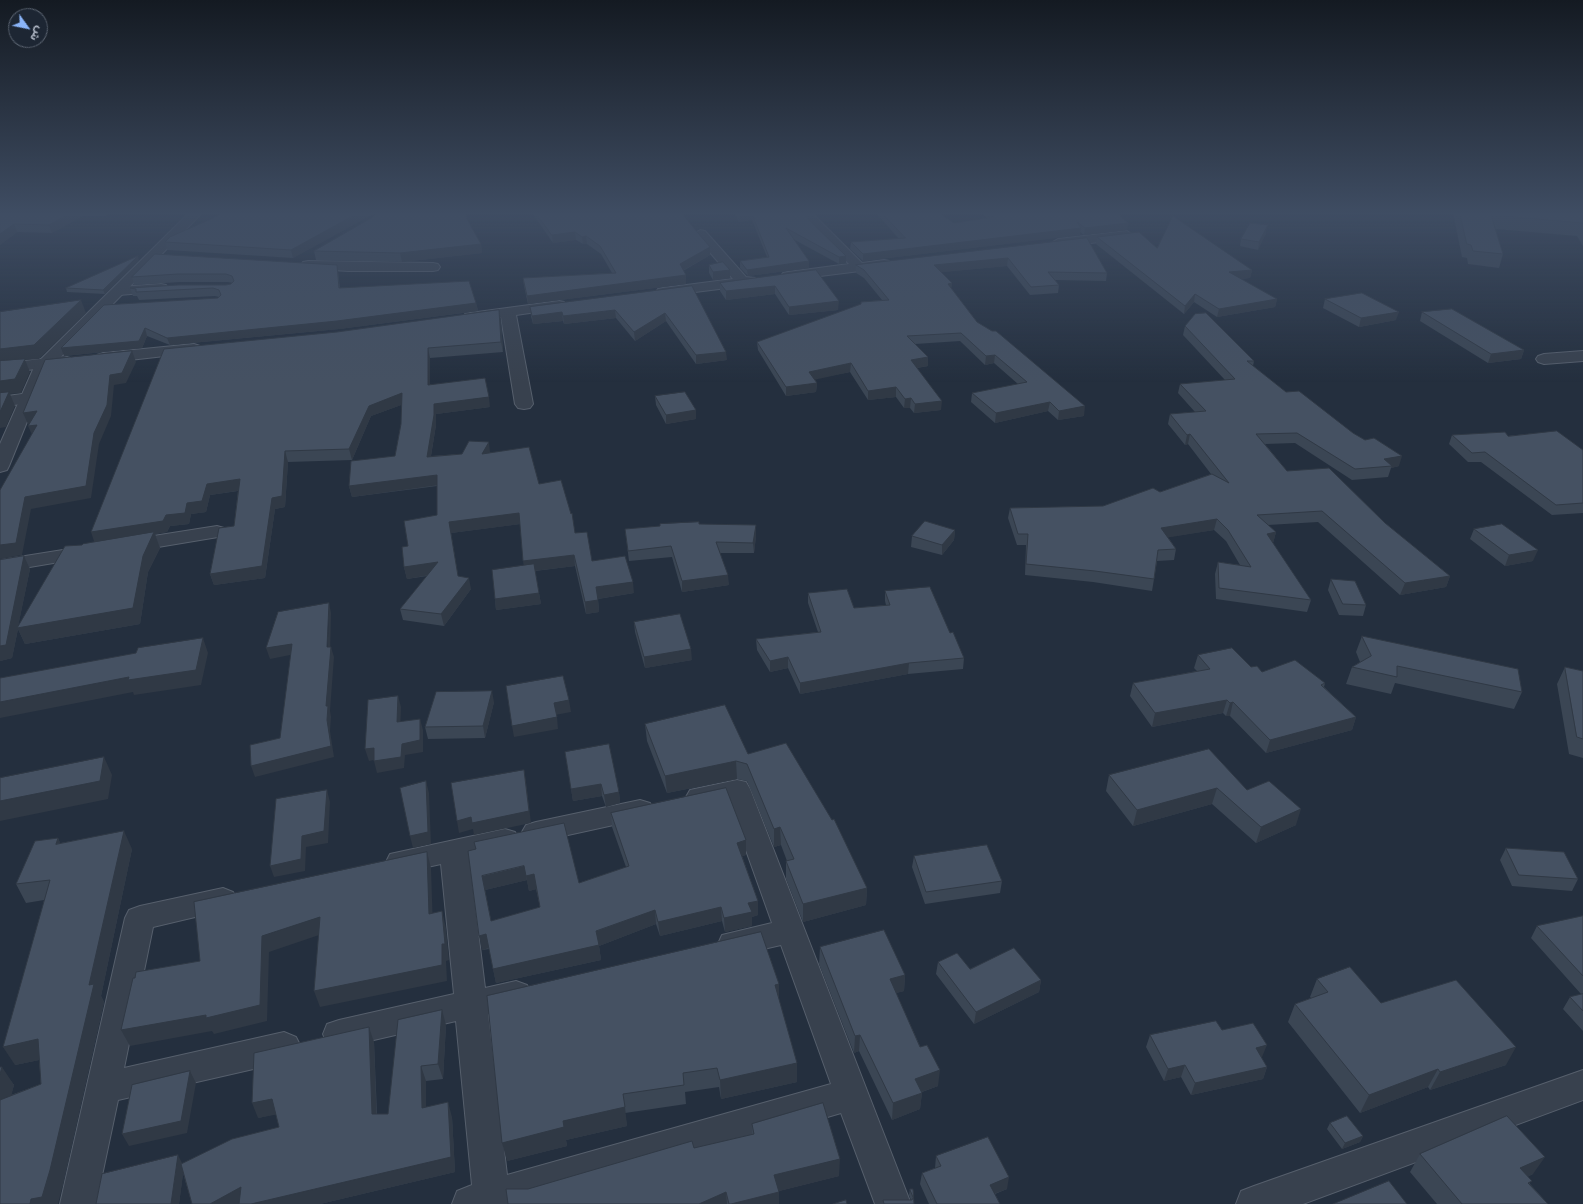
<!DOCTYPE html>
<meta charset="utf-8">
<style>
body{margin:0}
#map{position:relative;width:1583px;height:1204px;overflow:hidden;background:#242f3e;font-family:"Archivo Narrow","Noto Sans Arabic",sans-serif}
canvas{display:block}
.north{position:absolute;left:8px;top:8px;width:40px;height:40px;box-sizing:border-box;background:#1d2633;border:1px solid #59626f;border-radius:50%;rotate:123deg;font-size:11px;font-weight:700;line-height:16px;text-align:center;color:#b4bcc9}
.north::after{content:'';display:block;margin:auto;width:14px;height:18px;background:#8ab4f8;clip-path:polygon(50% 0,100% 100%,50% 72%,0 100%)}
</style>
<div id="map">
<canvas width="1583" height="1204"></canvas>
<div class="north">ش</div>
</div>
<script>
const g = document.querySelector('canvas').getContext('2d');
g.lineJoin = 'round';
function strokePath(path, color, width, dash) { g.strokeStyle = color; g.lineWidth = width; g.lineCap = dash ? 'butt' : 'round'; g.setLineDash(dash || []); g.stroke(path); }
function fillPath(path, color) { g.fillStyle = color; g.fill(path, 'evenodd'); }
const minor = new Path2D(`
 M799 213H812L862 263 884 260 889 261 891 264 889 267 884 268 788 280 783 279 781 276 783 273 788 272 849 264Z
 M700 230 705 231 746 277 755 278 757 281 755 284 743 286 663 296 658 295 656 292 658 289 663 288 733 279 694 234Z
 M1127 231 1133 235 1132 238 1058 247 1051 243 1058 239Z
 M308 261 433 263 438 264 440 267 438 270 433 271H348L303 268 301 265 303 262Z
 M161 284 166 285 168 288 166 291 119 295 114 294 112 291 114 288 119 287Z
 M559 301 564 302 566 305 564 308 516 315 533 404 530 408 524 409 518 408 515 404 501 317 470 321 465 320 463 317 465 314 470 313Z
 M194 344 200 346 202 349 200 352 103 363 97 361 95 358 97 355 103 353Z
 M1583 351V361L1544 364 1538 362 1536 359 1538 356 1544 354Z
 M64 356 70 358 72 361 70 364 0 374V364Z
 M29 393 35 394 37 398 35 402 0 407V397Z
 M217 526 224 528 227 532 224 536 128 552 121 550 118 546 121 542 128 540Z
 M88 546 95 548 98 552 95 556 0 572V560Z
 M737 780 746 782 750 789 911 1204H875L841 1113 532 1204H452L457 1191 472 1185 456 1021 339 1048 327 1044 323 1034 327 1024 339 1020 454 994 441 864 400 873 390 870 386 862 390 854 505 829 515 832 519 839 515 846 469 857 485 988 516 981 527 985 532 994 527 1003 488 1014 507 1175 831 1084 781 945 733 956 722 953 718 944 722 935 772 923 728 800 699 807 690 804 686 797 690 790Z
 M640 800 650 803 654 810 650 817 536 842 526 839 522 832 526 825 536 822Z
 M223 888 233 892 238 900 233 908 153 927 124 1068 284 1032 296 1037 301 1047 296 1057 284 1062 118 1100 96 1204H60L125 918 129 910 140 906Z
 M1583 1070V1100L1303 1204H1236L1241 1191 1254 1186Z`);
const tertiary = new Path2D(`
 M189 213H202L48 370 9 466 7 470 0 472V444L35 365Z`);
strokePath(minor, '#565f6c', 2);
strokePath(tertiary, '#565f6c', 2);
fillPath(minor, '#38414e');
fillPath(tertiary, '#38414e');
fillPath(new Path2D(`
 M0 213H109L105 216H83L52 233 17 232 0 245Z
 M213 213H375L293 258 167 250 165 242 222 214Z
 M532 213H681L710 247V255L683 271 686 275V284L528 304 524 286 523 278 612 273 601 254 587 244H583L576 240 553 243Z
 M734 213H802L846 256V263L839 264 793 239 809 261V268L748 276 740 268V261L767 257 752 220 739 222Z
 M876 213H939L954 223 987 218 982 213H1117L1128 223 1127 230 1084 235 1080 232V235L863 261 850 249 851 242 899 239Z
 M1453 213H1583V246L1577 236 1495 229 1503 254 1499 268 1468 264 1467 258 1462 257Z
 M468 221 481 244 482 253 402 262 316 260 314 251Z
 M1266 233 1258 250 1240 246 1241 239Z
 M1097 237 1157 248 1252 270 1250 278 1240 279 1277 299 1275 307 1217 317 1194 302 1184 314 1096 244Z
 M1087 238 1107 273 1106 281 1055 280 1059 285 1058 293 1030 295 1007 266 941 272 952 283 951 288 977 322 1084 416 1058 420 1048 411 995 423 971 402 972 393 1018 384 994 363 985 365 960 341 915 344 928 357V366L917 368 941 410 914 413 910 408H904L896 397 868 400 850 372 814 379 817 383 816 392 786 396 758 350 757 342 861 305V302L882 300 864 278 856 273V265Z
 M155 254 338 272 340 288 476 303 478 311 339 329 170 345 147 336 142 348 64 356 218 298 219 297 215 296 139 300 137 296H133L130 288 226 285 231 284 233 283 228 282H180L134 285 132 277Z
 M139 260 105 294 67 292 66 288Z
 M709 265 730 270V278L713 280 709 273Z
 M816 270 838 310 789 315 775 294 726 300 720 291V283Z
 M692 286 727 360 696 364 666 321 635 341 616 318 564 324 563 321 533 324 531 316 530 307Z
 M1325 299 1396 320 1359 327 1323 308Z
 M499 310 501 320 503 352 430 358V384L490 407 436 414V425L431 456 490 452V453L539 484 575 533 592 561 634 593 598 599 599 612 586 614 575 566 535 571 541 604 496 610 495 599 524 565 520 524 451 533 458 576 471 589 444 626 403 620 400 609 427 576 407 579 404 567 408 546 437 515V486L352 497 349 486 395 456 401 424V405L371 416 352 460 288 462 285 507 275 509 265 578 214 585 210 574 234 526 238 491 210 495 206 512 191 514 189 524 170 526 167 532 155 534 160 548 148 572 140 624 25 644 18 629 12 658 0 661V560L24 556 30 569 18 626 82 545 94 542 337 332Z
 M1422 312 1524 350 1521 359 1488 363 1420 321Z
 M1185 326 1254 361 1253 366 1286 392 1353 433 1399 466 1391 468 1388 477 1352 480 1295 443 1265 444 1287 471 1385 523 1450 576 1446 587 1400 595 1318 522 1268 525 1276 532 1273 543 1311 600 1307 612 1216 599 1215 574 1218 562 1240 565 1226 541 1214 530 1168 537 1176 549 1174 560 1157 561 1152 591 1093 582 1025 575 1026 545H1017L1008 518 1010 508 1103 506 1160 492 1211 474 1188 444 1185 445 1168 424 1170 414 1195 412 1178 393 1180 384 1225 380 1183 335Z
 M655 396 696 410V419L666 424 656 405Z
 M1452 435 1508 436 1583 450V513L1552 515 1481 462H1468L1449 444Z
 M699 524 756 536 754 553H720L729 585 682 592 672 557 629 561 625 529Z
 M1474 529 1533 561 1505 566 1470 539Z
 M955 530 954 540 942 555 911 547 912 536Z
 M1331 579 1366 605 1363 616 1339 615 1328 590Z
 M885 591 950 633 964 658 963 669 908 674 800 694 788 668 770 672 757 650 756 639 818 632 808 603V593L854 608 886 605 885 601Z
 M634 622 692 660 645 668 635 632Z
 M1362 636 1522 692 1514 709 1395 683 1391 694 1346 684 1352 667 1360 662 1356 652Z
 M1198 655 1251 667 1262 672 1325 683 1324 687 1356 717 1352 730 1266 753 1230 716H1226L1223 713 1152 727 1130 696 1133 683 1197 671 1194 668Z
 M1565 667 1583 671V758L1569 754 1557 684Z
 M494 702 485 738 428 739 425 727Z
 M645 724 748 754 867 888 866 905 803 922 786 879V861H787L781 845 774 847 747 781 737 779 667 793 647 741Z
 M565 752 619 792 620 803 606 807 602 796 573 801Z
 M1109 775 1247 790 1296 825 1256 843 1212 804 1133 826 1106 791Z
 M611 813 746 855 742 856 758 901V915L752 917V926L725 932 722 921 660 936 656 924 599 946 601 960 496 983 489 949 482 950 468 851 579 883 626 867 612 827ZM527 880 529 891 536 889 540 907 491 921 485 890Z
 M58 838 60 843 132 849 101 996 104 1002 62 1188 0 1204V1067L14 1085 11 1095 41 1084 39 1060 15 1065 44 900 26 903 16 884Z
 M1506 848 1578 879 1572 891 1512 886 1500 860Z
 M914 856 1002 881 1000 893 925 904 912 867Z
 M1583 916V1031L1563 1009 1570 997 1581 994 1531 938 1537 926Z
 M820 947 905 975 904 991 896 993 938 1086 922 1092 920 1109 892 1120 859 1051 854 1053 819 964Z
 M938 962 970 969 1041 980 1039 992 974 1024 936 974Z
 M1317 979 1381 1003 1506 1065 1430 1090 1428 1087 1360 1113 1288 1022 1295 1004 1311 998 1310 997Z
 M779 1001 797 1082 721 1099 719 1087 685 1092 686 1104 625 1113 627 1126 566 1140 567 1146 507 1161Z
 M446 1025 443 1079 426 1081V1107L452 1117 455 1172 320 1204H192L183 1173 179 1204H96L182 1164 279 1127 276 1114 258 1118 369 1027 374 1042 377 1114H388Z
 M1222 1030 1262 1057H1261L1267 1067 1263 1079 1191 1095 1181 1077 1164 1081 1146 1047 1150 1035Z
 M1330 1123 1363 1136 1360 1142 1342 1149 1327 1129Z
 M752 1124 839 1176 779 1191V1204H508L528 1189 752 1134Z
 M1420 1154 1533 1174 1527 1177 1530 1184 1548 1204H1437L1410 1172Z
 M936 1156 1007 1189 995 1194 1000 1204H929L920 1184 922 1173 935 1168Z
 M910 1189H913L914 1204H883V1200H911L909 1195Z`), '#3b4654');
fillPath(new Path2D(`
 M70 213H82L83 216 52 233 49 225Z
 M104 213H109L105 216Z
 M358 213H375L293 258 291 250Z
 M752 214V220L739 222V216Z
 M1128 223 1127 230 1084 235 1085 228Z
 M14 224 17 232 0 245V234Z
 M1268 225 1266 233 1258 250 1259 242Z
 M1081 228 1080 235 863 261V254Z
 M575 232 576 240 553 243 552 235Z
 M586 236 587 244H583L582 237Z
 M481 244 482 253 402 262 400 253Z
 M710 247V255L680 272V264Z
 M138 256 139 260 105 294 103 290Z
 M846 256V263L839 264V257Z
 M1008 258 1007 266 933 273 934 265Z
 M809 261V268L748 276 747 270Z
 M730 270V278L713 280V272Z
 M1252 270 1250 278 1227 280 1229 272Z
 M686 275V284L528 304 527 296Z
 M952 283 951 291 948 284Z
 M775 286V294L726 300V291Z
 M1195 294 1194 302 1184 314 1185 306Z
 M1277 299 1275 307 1217 317 1219 309Z
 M81 300 86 313 39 359 25 360 30 372 21 393 10 394 15 406 6 427 0 428V349Z
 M839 301 838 310 789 315V307Z
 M476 303 478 311 339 329 170 345 167 338Z
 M499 310 501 320 503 352 501 342Z
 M615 310 616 318 564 324 563 316Z
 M562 312 563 321 533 324 532 316Z
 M1399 312 1396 320 1359 327 1361 318Z
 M665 313 666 321 635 341 634 332Z
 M145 328 147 336 142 348 64 356 61 348Z
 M428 348 430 358V395L428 385Z
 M1524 350 1521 359 1488 363 1491 354Z
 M132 351 136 362 126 383 114 385 111 416 99 444 91 498 31 509 22 555 0 559V545L25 497 94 433 110 375Z
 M726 352 727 360 696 364V355Z
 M995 355 994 363 985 365 986 356Z
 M928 357V366L910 369 911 360Z
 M851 363 850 372 809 381V372Z
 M817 383 816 392 786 396V387Z
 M896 387V397L868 400V391Z
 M402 393 404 404 371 416 352 460 349 449 369 406Z
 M489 397 490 407 436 414V425L429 467 427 457 434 404Z
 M911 398 910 408H904L905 399Z
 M942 401 941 410 914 413 915 404Z
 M1050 402 1048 411 995 423 996 413Z
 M1085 406 1084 416 1058 420 1059 411Z
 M696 410V419L666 424V415Z
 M37 411 41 422 28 424 23 413Z
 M37 425 33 437 28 426Z
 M1190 434 1188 444 1185 445 1187 435Z
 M489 442 490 452 483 465 482 454Z
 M285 451 288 462 285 507 275 509 265 578 214 585 210 574 272 498Z
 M1402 456 1399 466 1391 468 1392 466 1384 459Z
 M437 475 439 485 352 497 349 486Z
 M240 479 243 490 210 495 206 512 191 514 189 524 170 526 167 532 155 534 160 548 148 572 140 624 25 644 18 629 12 658 0 661V646L24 556 30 569 18 627 95 544 91 532 166 515 187 503 207 484Z
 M519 513 521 524 451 533 460 588 449 522Z
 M1217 519 1214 530 1159 539 1161 528Z
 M756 525V536L754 553 753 543Z
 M955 530 954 540 942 555V545Z
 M1276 532 1273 543 1267 534Z
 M1538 550 1533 561 1505 566 1509 555Z
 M574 555 575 566 525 572 523 561Z
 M438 562 441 573 407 579 404 567Z
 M728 575 729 585 682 592V581Z
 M1450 576 1446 587 1400 595 1405 583Z
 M469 578 471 589 444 626 441 614Z
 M633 582 634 593 597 599 596 587Z
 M539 593 541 604 496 610 495 599Z
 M598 600 599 612 586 614 585 602Z
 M329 603 331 613 330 658 331 647 334 657 330 711 331 717 330 731 334 757 255 777 251 766 327 720 326 706Z
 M203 638 208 653 201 685 134 695 133 692 0 718V702Z
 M292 644 295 654 270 659 266 648Z
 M691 649 692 660 645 668 644 657Z
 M788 657V668L770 672V661Z
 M909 663 908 674 800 694V683Z
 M492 691 494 702 485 738 483 726Z
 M398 696 401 707 400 734 397 722Z
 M569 700 571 712 555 715 554 703Z
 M1227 700 1223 713 1152 727 1155 713Z
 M1233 702 1230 716H1226L1230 703Z
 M557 717 558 729 514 737 512 726Z
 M1356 717 1352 730 1266 753 1270 740Z
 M420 719 423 730V752L405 755 404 768 377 773 374 761 402 744Z
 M374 748 378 759 369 761 365 749Z
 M104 757 112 775 108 799 0 821V801Z
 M736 761 737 779 667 793 665 776Z
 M524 770 526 782 531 823 474 835 473 829 459 833 457 821Z
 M426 781 429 793 431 844 413 848 410 836Z
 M601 784 602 796 573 801 571 789Z
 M1217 788 1212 804 1133 826 1137 810Z
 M327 790 330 802 328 843 306 847 305 871 274 877 270 866 302 836Z
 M619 792 620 803 606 807 604 795Z
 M1301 809 1296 825 1256 843 1261 827Z
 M780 827 781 845 774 847V829Z
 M124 831 132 849 101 996 104 1002 62 1188 58 1204H30L89 985Z
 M58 838 67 857 56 844Z
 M746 840V855L738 857 737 843Z
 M427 852 431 868 433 930 429 914Z
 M524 866 527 880 485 890 482 876Z
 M534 874 537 889 529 891 526 876Z
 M867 888 866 905 803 922V904Z
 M758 901V915L752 917V926L725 932 724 918 748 903Z
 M721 907 722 921 660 936 658 922Z
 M655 910 656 924 599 946 601 960 496 983 493 969Z
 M442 911 446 928 449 960 446 961 447 981 320 1007 314 991Z
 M320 917 325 933 269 952 267 1021 214 1034 212 1031 130 1046 121 1030 262 936Z
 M486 934 489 948 482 950 479 936Z
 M905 975 904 991 888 995 890 979Z
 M1041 980 1039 992 974 1024 976 1012Z
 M779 984V1003L775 985Z
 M442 1010 446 1025 443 1079 438 1064Z
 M369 1027 374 1042 377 1129 372 1114Z
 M860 1035 859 1051 854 1053 855 1036Z
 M38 1039 49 1058 15 1065 3 1047Z
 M1267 1045 1262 1057 1251 1060 1256 1048Z
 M1516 1047 1506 1065 1430 1090 1440 1072Z
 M797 1063V1082L721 1099 720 1080Z
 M1185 1065 1181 1077 1164 1081 1168 1069Z
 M421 1066 426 1081V1123L422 1108Z
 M2 1067 14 1085 5 1121 0 1113V1074Z
 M1267 1067 1263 1079 1191 1095 1195 1083Z
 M1438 1069 1428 1087 1360 1113 1369 1095Z
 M940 1070 938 1086 913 1095 915 1079Z
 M190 1071 196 1083 187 1133 129 1146 122 1134Z
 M922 1093 920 1109 892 1120 893 1103Z
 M272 1099 279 1114 258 1118 252 1103Z
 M448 1102 452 1117 455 1172 320 1204H251Z
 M625 1107 627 1126 566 1140 567 1146 507 1161 502 1143 563 1121Z
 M1363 1136 1360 1142 1342 1149 1345 1143Z
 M178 1155 184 1167 179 1204H171Z
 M1545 1157 1533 1174 1508 1186 1520 1168Z
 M840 1159 839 1176 775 1192 774 1175Z
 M1009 1177 1007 1189 988 1196 990 1185Z
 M241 1187 245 1204H210Z
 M726 1192 727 1204H699Z
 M779 1192V1204H731Z`), '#303945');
const building = new Path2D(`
 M0 213H70L49 225 14 224 0 234Z
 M225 213H358L291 250 165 242 170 237Z
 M380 213H465L468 221 481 244 400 253 314 251Z
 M536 213H601L604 215 603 213H681L710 247 680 264 686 275 527 296 523 278 616 273 600 246 586 236 582 237 575 232 552 235Z
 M737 213H802L846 256 839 257 786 228 809 261 747 270 740 261 769 257 752 214 739 216Z
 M882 213H939L954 223 994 217 990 213H1117L1128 223 1085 228 1077 222 1081 228 863 254 851 242 905 238Z
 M1460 213H1583V224L1582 223 1491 215 1503 254 1473 251 1471 245 1467 244Z
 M1173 216 1252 270 1229 272 1277 299 1219 309 1195 294 1185 306 1097 237 1139 232 1157 248Z
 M1250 223 1268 225 1259 242 1241 239Z
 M1087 238 1107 273 1048 272 1059 285 1031 287 1008 258 934 265 952 283 948 284 977 322 992 331H996L1085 406 1059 411 1050 402 996 413 972 393 1027 382 995 355 986 356 961 333 907 336 928 357 911 360 942 401 915 404 911 398 905 399 896 387 868 391 851 363 809 372 817 383 786 387 757 342 861 304V302L889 300 864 270 856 265Z
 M155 254 337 265 339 288 469 281 476 303 337 321 167 338 145 328 139 341 61 348 104 305 218 298 221 295 219 290 213 288 136 292V289L130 288 178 285H226L231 284 234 281 232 276 226 274H178L132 277Z
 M138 256 103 290 66 288Z
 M723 262 730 270 713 272 709 265Z
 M816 270 839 301 789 307 775 286 726 291 720 283Z
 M692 286 726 352 696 355 665 313 634 332 615 310 563 316 562 312 532 316 530 307Z
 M1362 293 1399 312 1361 318 1325 299Z
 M81 300 34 345 0 349V312Z
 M1452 309 1524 350 1491 354 1422 312Z
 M499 310 501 342 428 348V385L485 378 489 397 434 404V415L427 457 462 454 469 441 489 442 482 454 529 447 539 484 561 480 571 514 572 513 575 533 587 532 592 561 625 556 633 582 596 587 598 600 585 602 574 555 523 561 519 513 449 522 458 576 469 578 441 614 400 609 438 562 404 567 402 547 408 546 404 521 437 515V475L349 486 351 461 395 456 401 424 402 393 369 406 349 449 285 451 282 496 272 498 262 566 210 574 219 528 234 526 240 479 207 484 202 501 187 503 185 513 166 515 163 521 91 532 164 349 337 332Z
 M1206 313 1254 361H1247L1286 392 1299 391 1353 433 1365 440 1374 438 1402 456 1384 459 1392 466 1355 469 1297 433 1256 434 1287 471 1329 468 1385 523 1450 576 1405 583 1322 511 1257 515 1276 532 1267 534 1311 600 1219 588 1218 562 1251 567 1228 530 1217 519 1161 528 1176 549 1158 550 1154 579 1095 571 1026 564 1028 534H1018L1010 508 1103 506 1153 488 1160 492 1212 474 1229 483 1190 434 1187 435 1170 414 1206 411 1180 384 1235 379 1185 326 1195 314Z
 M132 351 122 373 110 375 107 405 94 433 86 486 25 497 16 543 0 545V490L37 425 28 426 37 411 23 413 45 360Z
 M25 359 15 379 0 381V361Z
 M9 392 0 412V393Z
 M685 392 696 410 666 415 655 396Z
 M1557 431 1583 450V503L1556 505 1485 452 1472 453 1452 435 1505 432 1508 436Z
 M925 521 955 530 942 545 912 536Z
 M699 522V524L756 525 753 543 716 542 728 575 682 581 671 546 628 551 625 529 660 526V524Z
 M1502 524 1538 550 1509 555 1474 529Z
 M154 532 143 556 133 608 17 628 65 546 82 545 83 544Z
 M24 556 6 645 0 646V560Z
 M534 564 539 593 495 599 492 570Z
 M1331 579 1355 581 1366 605 1343 604Z
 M930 587 950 633 953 632 964 658 909 663 800 683 788 657 770 661 756 639 821 632 808 593 847 589 854 608 890 605 885 591Z
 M329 603 327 647H331L326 706H328L327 720 331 746 251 766 250 745 280 738 292 644 266 648 278 612Z
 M680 614 691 649 644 657 634 622Z
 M1362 636 1518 669 1522 692 1397 666V677L1352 667 1371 656Z
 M203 638 196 670 128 680 129 677 0 702V678L136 653 138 648Z
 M1232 648 1251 667 1257 666 1262 672 1295 660 1325 683 1321 685 1356 717 1270 740 1233 702 1230 703 1227 700 1155 713 1133 683 1210 669 1198 655Z
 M1565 667 1583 671V739L1577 737Z
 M563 676 569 700 554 703 557 717 512 726 506 686Z
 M492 691 483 726 425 727 436 692Z
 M398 696 397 722 420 719V740L402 744 401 757 374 761V748L365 749 368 700Z
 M725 705 748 754 786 743 832 820 834 819 867 888 803 904 786 861 794 859 780 827 774 829 747 764 736 761 665 776 645 724Z
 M609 744 619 792 604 795 601 784 571 789 565 752Z
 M1209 749 1247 790 1269 781 1301 809 1261 827 1217 788 1137 810 1109 775Z
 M104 757 100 781 0 801V778Z
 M524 770 529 811 472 823 471 817 457 821 451 783Z
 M426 781 428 832 410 836 400 788Z
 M726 788 746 840 737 843 758 901 748 903 752 912 724 918 721 907 658 922 655 910 596 931 599 945 493 969 486 934 479 936 468 851 476 849 474 842 564 823 579 883 629 866 611 813ZM524 866 526 876 534 874 540 907 491 921 482 876Z
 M327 790 324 831 302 836 301 859 270 866 276 799Z
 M124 831 89 985 94 984 50 1170 42 1197 31 1199 30 1204H0V1100L41 1084 38 1039 3 1047 50 880 16 884 35 841 58 838 56 844Z
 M987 845 1002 881 926 892 914 856Z
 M1506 848 1564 852 1578 879 1519 875Z
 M427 852 429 914 442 911 445 944H442V965L314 991 320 917 262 936 260 1005 206 1018V1015L121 1030 133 978H135L136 972 200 961 194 902Z
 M1583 916V976L1537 926Z
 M884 930 905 975 890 979 920 1047 927 1045 940 1070 915 1079 922 1093 893 1103 860 1035 855 1036 820 947Z
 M761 932 779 984 775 985 797 1063 720 1080 717 1068 683 1073 684 1085 623 1094 625 1107 563 1121 564 1127 502 1143 487 996Z
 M1014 948 1041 980 976 1012 938 962 957 953 970 969Z
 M1350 967 1381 1003 1456 980 1516 1047 1440 1072 1438 1069 1369 1095 1295 1004 1328 992 1317 979Z
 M1583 994V1011L1570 997Z
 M442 1010 438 1064 421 1066 422 1108 448 1102 451 1157 251 1204H239L241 1187 210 1204H192L181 1164 232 1139 279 1127 272 1099 252 1103 254 1053 369 1027 372 1114H388L398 1020Z
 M1216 1021 1222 1030 1253 1023 1267 1045 1256 1048 1267 1067 1195 1083 1185 1065 1168 1069 1150 1035Z
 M0 1067H2L0 1074Z
 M190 1071 181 1121 122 1134 132 1085Z
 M823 1103 840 1159 774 1175 779 1192 731 1204H729L726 1192 699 1204H508L506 1189H528L692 1141 694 1148 754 1134 752 1124Z
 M1347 1116 1363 1136 1345 1143 1330 1123Z
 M1507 1116 1545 1157 1520 1168 1532 1181 1528 1183 1548 1204H1462L1420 1154Z
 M988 1137 1009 1177 990 1185 1000 1204H937L922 1173 941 1166 936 1156Z
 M178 1155 171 1204H96L102 1174Z
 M1389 1181 1407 1204H1333Z
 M910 1189H913L914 1204H884L883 1200H912L913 1198Z
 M846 1200 847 1204H833Z`);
fillPath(building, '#455162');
strokePath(building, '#303945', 1);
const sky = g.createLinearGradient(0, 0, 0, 382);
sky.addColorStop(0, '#141a22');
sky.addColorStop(0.56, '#3f4d63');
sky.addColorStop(1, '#3f4d6300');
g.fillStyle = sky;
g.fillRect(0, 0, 1583, 382);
</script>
